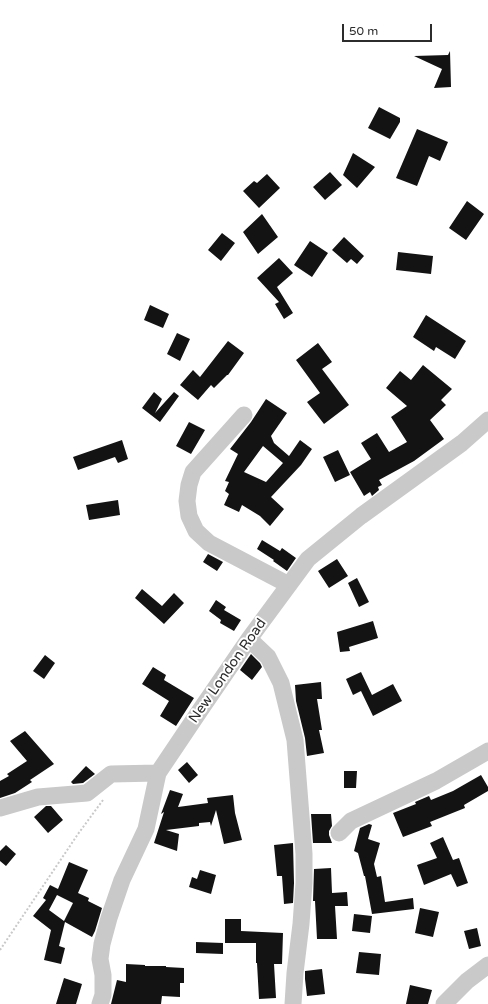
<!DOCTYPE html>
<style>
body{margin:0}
#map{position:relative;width:488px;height:1004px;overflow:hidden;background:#fff;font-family:"Varela Round",sans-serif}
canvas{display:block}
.scale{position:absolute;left:342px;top:24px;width:90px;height:18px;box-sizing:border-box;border:2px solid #2c2c2c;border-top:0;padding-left:5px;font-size:12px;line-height:14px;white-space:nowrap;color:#2c2c2c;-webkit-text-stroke:3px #fff;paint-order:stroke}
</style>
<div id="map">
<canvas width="488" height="1004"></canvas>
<div class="scale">50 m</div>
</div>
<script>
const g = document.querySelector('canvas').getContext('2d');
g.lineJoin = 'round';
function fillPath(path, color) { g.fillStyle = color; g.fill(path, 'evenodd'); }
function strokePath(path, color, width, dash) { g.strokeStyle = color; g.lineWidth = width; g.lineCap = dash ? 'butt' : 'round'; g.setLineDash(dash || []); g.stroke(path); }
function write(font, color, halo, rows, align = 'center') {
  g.font = font + ' "Varela Round",sans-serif'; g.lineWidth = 4; g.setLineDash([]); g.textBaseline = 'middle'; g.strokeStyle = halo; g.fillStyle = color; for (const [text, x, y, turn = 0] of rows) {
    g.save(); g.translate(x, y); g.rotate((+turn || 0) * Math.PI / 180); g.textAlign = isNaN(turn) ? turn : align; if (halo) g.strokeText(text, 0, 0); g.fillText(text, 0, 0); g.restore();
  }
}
fillPath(new Path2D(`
 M450 51 451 87 434 88 442 69 414 56 448 55Z
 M379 107 400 118V122L390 139 368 128Z
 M417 129 448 142 440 161 429 156 417 186 396 178Z
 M353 153 375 167 357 188 343 175Z
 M330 172 342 185 325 200 313 187Z
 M267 174 280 188 259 208 243 191 254 181 257 183Z
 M467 201 484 214 466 240 449 228Z
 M262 214 278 237 258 254 243 232Z
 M222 233 235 243 221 261 208 250Z
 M344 237 364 256 357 264 351 259 347 263 332 250Z
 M310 241 328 253 312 277 294 265Z
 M398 252 433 256 431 274 396 270Z
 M279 258 293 273 277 287 293 313 284 319 275 304 279 302 257 278Z
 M150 305 169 314 163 328 144 320Z
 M426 315 466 341 455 359 436 347 434 351 413 337Z
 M177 333 190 339 180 361 167 354Z
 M228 341 244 353 228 375H227L214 388 211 385 198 400 180 385 193 370 200 377Z
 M318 343 332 362 322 369 349 405 324 424 307 402 320 393 296 360Z
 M423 365 452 389 441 400 446 405 430 420 444 439 414 461 379 480 382 485 378 487 379 490 372 496 370 492 364 496 350 472 371 459 361 443 377 433 389 452 407 442 391 417 407 406 386 388 400 371 411 380Z
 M154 392 162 399 155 413 174 392 179 396 160 422 142 408Z
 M266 399 287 413 271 436 274 443 289 456 300 440 312 449 301 465 271 497 284 509 270 526 260 516 242 505 239 512 224 505 229 494 225 491 229 482 225 481 238 454 230 449 251 422ZM263 446 283 463 266 482 244 472Z
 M189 422 205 430 191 454 176 446Z
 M122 440 128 459 118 463 115 457 78 470 73 457Z
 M338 450 350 475 335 482 323 457Z
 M118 500 120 515 89 520 86 505Z
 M262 540 280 551 282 548 296 558 287 571 273 561 274 560 257 549Z
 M208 554 223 562 217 571 203 562Z
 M337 559 348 576 329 588 318 571Z
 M357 578 369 602 359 607 348 583Z
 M142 589 162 606 174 593 184 603 164 624 135 598Z
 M216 600 226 607 224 610 241 620 234 631 220 623 221 620 209 611Z
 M373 621 378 638 349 647 350 651 340 652 337 632Z
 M251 654 260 663 262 667 252 680 240 670Z
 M45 655 55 663 44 679 33 671Z
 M153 667 166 675 164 680 194 698 176 726 160 716 169 701 142 684Z
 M361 672 372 695 393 684 402 701 373 716 361 691 353 695 346 679Z
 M321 682 322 699H317L322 730H319L324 753 307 756 305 738 296 701 295 685Z
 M25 731 54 764 30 780 32 782 15 793 0 798V781L9 776 7 774 27 761 10 741Z
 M187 762 198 775 189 783 178 770Z
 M86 766 95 774 83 783 73 784 71 782Z
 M344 771H357L356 788H344Z
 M481 775 488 787V791L464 805 465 808 430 822 432 826 403 837 393 813 416 804 415 802 429 796 431 800 453 791Z
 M170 790 183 794 178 807 208 803 207 798 233 795 235 813 242 840 224 844 216 810 211 826 210 822 199 823V826L166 830 179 834 177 851 154 843 164 812 161 814Z
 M46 806H51L63 820 48 833 34 817Z
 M311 814H331L332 826 329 831V835L332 843H313Z
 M369 824 372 825 368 839 380 843 374 864 377 877 381 876 385 902 413 898 414 909 372 914 365 876H364L358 853 354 851 360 828Z
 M443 837 453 860 459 858 468 883 457 887 451 874 424 885 417 865 437 858 430 843Z
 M293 843 294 883 293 903 284 904 282 876H277L274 845Z
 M6 845 16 854 6 866 0 861V851Z
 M69 862 88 870 78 893 89 898 88 901 102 908 95 931 92 937 65 922 59 946 65 948 61 964 44 960 51 930 33 916 46 900 43 898 50 885 58 889ZM57 895 73 903 64 921 49 910Z
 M331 868 332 893 347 892 348 906H335L337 939H317L315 901H313L314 869Z
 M200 870 216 875 211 894 189 887 192 877 197 879Z
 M420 908 439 912 433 937 415 933Z
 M354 914 372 916 370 933 352 931Z
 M225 919H241V931L283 933 282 964H274L276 998 259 999 257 963H256V943H225Z
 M477 928 481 946 469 949 464 931Z
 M196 942 223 943V954L196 953Z
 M359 952 381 954 379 975 356 973Z
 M126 964 145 965V966H166V967L184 968V983H180V997L162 996 161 1004H111L117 980 126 982Z
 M322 969 325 994 307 996 305 979V971Z
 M64 978 82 984 76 1004H56Z
 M410 985 432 990 428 1004H406Z`), '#131313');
strokePath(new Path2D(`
 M0 950 78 834 103 800`), '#c9c9c9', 2, [2, 2]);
strokePath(new Path2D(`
 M244 415 193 472 189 485 187 501 189 516 196 531 209 543 289 585
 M249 639 268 657 281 683 295 740 304 854V883L301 924 295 973 293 1004
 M0 808 38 797 87 793 111 774 158 773
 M339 833 351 821 436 781 488 751
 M100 1004 103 995V975L100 959 102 944 109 918 122 880 146 829 158 773 201 709 249 639 308 559 361 516 462 443 488 420
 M444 1004 467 981 488 965`), '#c9c9c9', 17);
write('14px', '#2c2c2c', '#fff', [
 ["New London Road",228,671,-55]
]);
</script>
